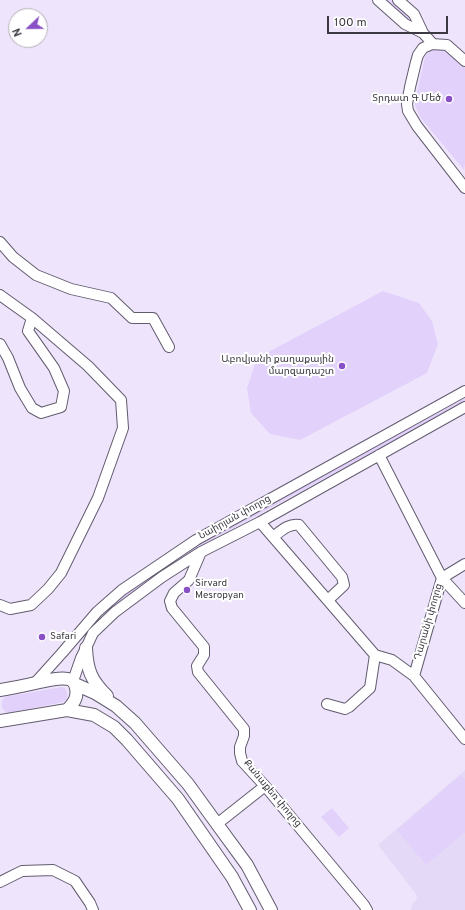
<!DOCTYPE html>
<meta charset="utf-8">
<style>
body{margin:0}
#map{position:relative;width:465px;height:910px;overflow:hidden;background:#eee5fc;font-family:Overpass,sans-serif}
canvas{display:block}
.north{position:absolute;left:8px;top:8px;width:40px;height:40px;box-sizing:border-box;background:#fff;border:1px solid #b1b0b3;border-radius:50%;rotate:248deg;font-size:11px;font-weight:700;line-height:16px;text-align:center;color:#3d3942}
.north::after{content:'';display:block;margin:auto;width:14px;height:18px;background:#884fc6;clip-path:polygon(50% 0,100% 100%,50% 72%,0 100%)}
.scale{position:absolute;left:327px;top:16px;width:121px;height:18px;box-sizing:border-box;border:2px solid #3d3942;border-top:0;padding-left:5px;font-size:12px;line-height:14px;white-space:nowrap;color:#3d3942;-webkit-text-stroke:3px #fff;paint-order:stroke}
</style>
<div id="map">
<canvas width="465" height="910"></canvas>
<div class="north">N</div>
<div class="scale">100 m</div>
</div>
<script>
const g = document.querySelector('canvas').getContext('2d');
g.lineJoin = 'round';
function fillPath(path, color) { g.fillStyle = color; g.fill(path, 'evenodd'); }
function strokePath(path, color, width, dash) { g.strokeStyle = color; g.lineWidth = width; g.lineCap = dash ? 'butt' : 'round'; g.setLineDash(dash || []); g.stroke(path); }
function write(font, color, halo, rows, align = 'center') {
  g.font = font + ' Overpass,"Noto Sans Armenian",sans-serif'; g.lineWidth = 4; g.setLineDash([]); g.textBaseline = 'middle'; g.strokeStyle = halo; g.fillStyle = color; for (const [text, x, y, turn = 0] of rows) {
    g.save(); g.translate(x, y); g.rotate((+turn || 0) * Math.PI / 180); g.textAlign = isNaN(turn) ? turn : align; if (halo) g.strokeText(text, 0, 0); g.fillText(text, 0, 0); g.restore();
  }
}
fillPath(new Path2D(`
 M465 770V910H410L412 908 411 905 417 899 416 894 378 845Z`), '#e4d9f6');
fillPath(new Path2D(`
 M384 0H391L411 17 413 23 409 22Z
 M434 48 444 49 465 68V164L464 170 420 117 415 105V101L425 57 428 53Z
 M383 291 419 303 432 321 438 344 427 373 300 440 270 434 251 413 247 388 257 358Z
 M465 398V402L204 544 154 576 104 614 103 613 119 599 152 574 202 542Z
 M61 687 65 688C68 693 69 699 63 702L8 713C0 710 0 702 5 697Z
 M461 775 465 780V832L426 865 397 830Z
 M332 808 349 828 339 837 321 817Z`), '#e2d1fb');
const minor = new Path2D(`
 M378 0 405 24 423 33
 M398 0 414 14 423 33 433 44
 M465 61 447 45 432 44 423 48 418 55 416 62 410 87 407 104 408 111 417 126 465 188
 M0 242 13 257 36 275 71 289 111 298 132 318H153L169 347
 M0 295 32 318 88 366 121 400 123 428 98 498 61 573 48 589 31 605 10 609 0 605
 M0 344 8 358 20 388 32 408 41 413 61 407 64 391 54 368 28 331 32 318
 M379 455 442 578 414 676 465 739
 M260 522 375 655 370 688 349 707 345 709 327 704
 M273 537C281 531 289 523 299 525L342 577 344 585 328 600
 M201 552 189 580 174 593 170 601 172 608 204 647V655L197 666 198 672 244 729V736L240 747V753L242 761 265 786 364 905 367 910
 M465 564 442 578 465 603
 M375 655 392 660 414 676
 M73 681 81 658 86 648 93 633 115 612 162 577 201 552 260 522 465 407
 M35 683 62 653 97 612 122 590 196 540 465 391
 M217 824 265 786
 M0 882 22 871 53 870 75 881 90 903 93 910`);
const major = new Path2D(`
 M86 648C87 670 91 680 107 696
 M75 684 95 693 116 706 135 723 188 784 217 824 247 865 271 910
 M0 690C13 688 27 685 40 682 49 680 59 677 68 679 73 680 75 683 76 688 78 697 74 703 67 710L0 721
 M67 710 94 715 114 727 127 740 178 799 232 877 250 910`);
strokePath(minor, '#635b6f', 12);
strokePath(major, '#635b6f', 14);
strokePath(minor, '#fff', 10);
strokePath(major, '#fff', 12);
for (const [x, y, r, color] of [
 [449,99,4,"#884fc6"],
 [342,366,4,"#884fc6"],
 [187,590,4,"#884fc6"],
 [42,637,4,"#884fc6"]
]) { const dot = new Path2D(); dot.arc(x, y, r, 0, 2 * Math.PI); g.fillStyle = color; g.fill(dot); strokePath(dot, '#fff', 1.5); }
write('10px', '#3d3942', '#fff', [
 ["Տրդատ Գ Մեծ",441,99],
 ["Աբովյանի քաղաքային",334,360],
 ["մարզադաշտ",334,372],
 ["Sirvard",195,584,"left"],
 ["Mesropyan",195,596,"left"],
 ["Safari",50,637,"left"]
], 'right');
write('10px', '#3d3942', '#fff', [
 ["Նաիրյան փողոց",235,518,-29],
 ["Դարանի փողոց",429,622,-74],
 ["Քանաքեռ փողոց",272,794,50]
]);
</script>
